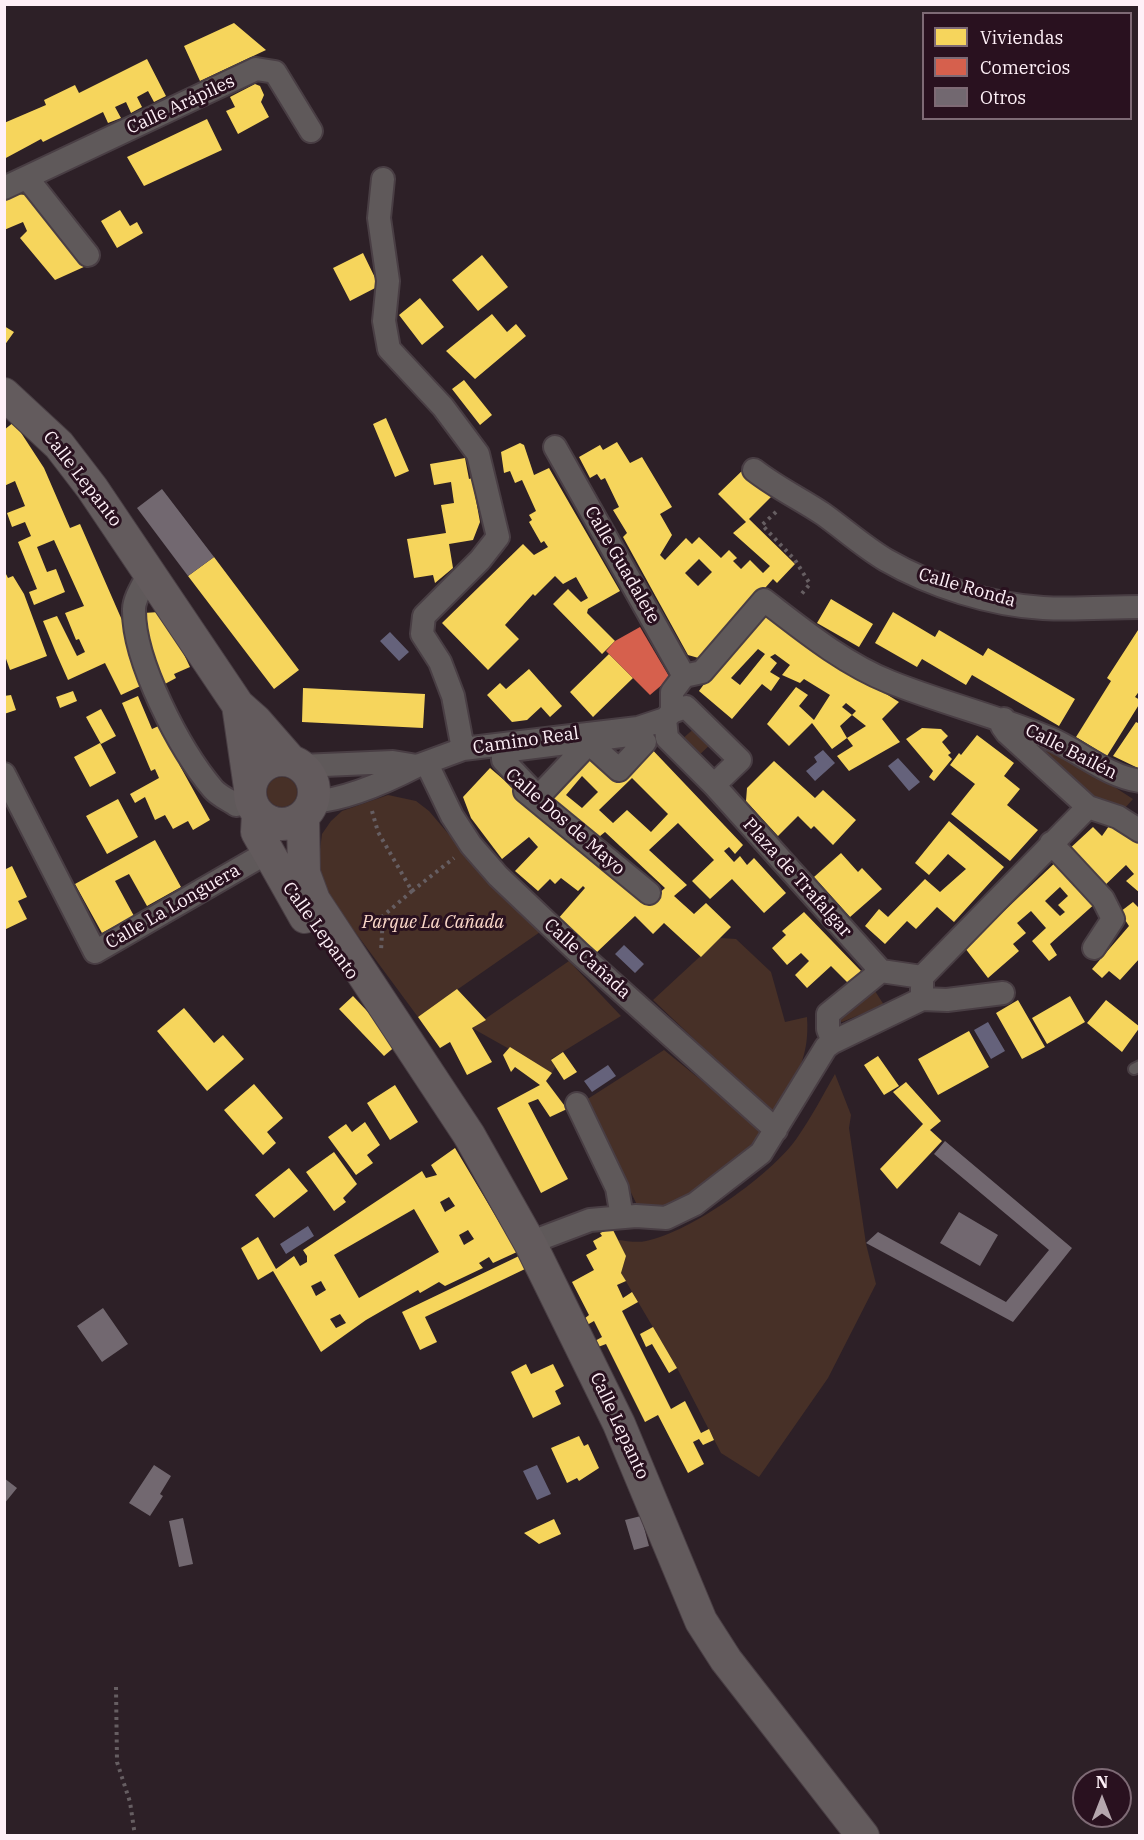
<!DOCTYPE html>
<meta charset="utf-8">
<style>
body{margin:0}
#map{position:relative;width:1144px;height:1840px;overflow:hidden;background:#2d2027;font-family:"IBM Plex Serif",serif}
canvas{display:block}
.frame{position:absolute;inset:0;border:6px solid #fef0f7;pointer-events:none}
.legend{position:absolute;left:922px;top:12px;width:210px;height:108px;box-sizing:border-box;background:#29111f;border:2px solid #7e6a75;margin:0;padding:8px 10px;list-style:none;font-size:18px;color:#fef0f7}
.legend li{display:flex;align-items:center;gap:12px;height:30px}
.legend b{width:30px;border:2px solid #7e6a75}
.north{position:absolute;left:1072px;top:1768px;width:60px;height:60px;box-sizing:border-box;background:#29111f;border:2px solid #7e6a75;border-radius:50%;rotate:0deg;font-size:16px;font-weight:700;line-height:24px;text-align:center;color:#fef0f7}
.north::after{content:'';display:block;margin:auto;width:21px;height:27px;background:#b5a7ae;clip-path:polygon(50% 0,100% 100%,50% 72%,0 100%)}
</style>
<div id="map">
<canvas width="1144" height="1840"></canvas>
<div class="frame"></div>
<ul class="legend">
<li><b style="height:16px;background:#f6d55c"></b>Viviendas</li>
<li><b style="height:16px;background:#d6604d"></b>Comercios</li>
<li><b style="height:16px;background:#726870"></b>Otros</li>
</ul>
<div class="north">N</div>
</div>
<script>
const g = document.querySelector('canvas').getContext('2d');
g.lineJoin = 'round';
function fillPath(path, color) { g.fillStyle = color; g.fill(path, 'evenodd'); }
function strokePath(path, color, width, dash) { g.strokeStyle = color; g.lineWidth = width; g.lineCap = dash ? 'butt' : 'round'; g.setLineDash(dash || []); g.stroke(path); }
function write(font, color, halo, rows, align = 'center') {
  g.font = font + ' "IBM Plex Serif",serif'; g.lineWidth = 6; g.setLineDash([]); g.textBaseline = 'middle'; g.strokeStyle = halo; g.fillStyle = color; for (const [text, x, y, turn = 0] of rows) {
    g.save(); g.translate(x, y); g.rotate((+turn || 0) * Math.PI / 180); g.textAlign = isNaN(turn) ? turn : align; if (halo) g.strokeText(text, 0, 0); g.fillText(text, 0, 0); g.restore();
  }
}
fillPath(new Path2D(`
 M698 725 713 742 695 759 680 741Z
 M1041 743 1071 759 1133 799 1124 809 1094 799 1040 757Z
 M267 792a15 15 0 1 1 30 0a15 15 0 1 1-30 0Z
 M388 795 416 801 429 811 485 877 540 932 418 1017 327 894 318 865 322 834 331 821 342 811Z
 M720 938 736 939 771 972 785 1022 807 1017C810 1058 795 1080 774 1115L653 1000Z
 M569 961 621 1016 551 1059 555 1067 552 1073 472 1028Z
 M875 991 884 1005 842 1022 837 1020V1016Z
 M664 1050 765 1132 749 1152 715 1183 663 1211 638 1207 586 1100Z
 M835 1074 851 1115 849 1128 866 1244 876 1284 828 1378 759 1477 721 1453 677 1368 621 1273 626 1256 618 1240C627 1241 637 1243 646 1241 691 1232 771 1175 797 1138 811 1118 823 1095 835 1074Z`), '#473027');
fillPath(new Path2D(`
 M390 632 409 652 399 661 380 641Z
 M823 750 835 763 815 781 806 771 817 762 814 757Z
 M898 758 920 782 909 791 888 766Z
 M624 945 644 964 635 973 615 954Z
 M988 1022 1005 1051 991 1059 974 1030Z
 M608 1065 616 1076 592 1092 584 1081Z
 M308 1226 314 1236 286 1254 280 1244Z
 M537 1465 551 1494 537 1500 523 1471Z`), '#65627b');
fillPath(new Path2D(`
 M234 23 266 50 200 81 184 46Z
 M147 59 166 96 154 102 148 91 137 97 142 107 131 113 126 102 115 107 121 118 108 123 103 112 43 142 41 139 30 145 4 159V123L46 105 44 100 75 85 79 93Z
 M255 84 260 86 264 95 261 102 269 117 238 134 226 111 235 107 230 97Z
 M207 119 222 150 144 186 127 157Z
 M16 194 26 195 86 266 55 280 20 238 27 231 23 222 4 230V199Z
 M120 210 130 226 137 222 143 233 117 248 101 221Z
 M363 253 379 286 350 301 333 268Z
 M482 255 508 287 478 311 452 280Z
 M420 298 444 327 422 345 399 315Z
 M492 314 507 332 516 324 526 336 475 379 446 351Z
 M4 326 14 332 4 346Z
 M464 380 492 415 480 425 452 389Z
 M386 418 409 471 395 477 373 424Z
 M14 422 44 468 70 528 80 524 149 682 121 695 105 663 68 680 56 653 43 621 57 616 77 656 85 652 79 639 76 640 65 613 84 606 54 540 37 547 47 572 56 569 65 592 34 605 29 592 37 589 18 542 31 536 25 522 12 527 7 513 25 506 15 481 4 486V430Z
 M617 442 630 463 642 457 672 507 660 514 672 535 660 555 665 560 686 538 692 544 699 537 721 558 729 550 737 558 733 561 741 569 750 560 763 573 770 566 733 533 746 522 718 494 746 467 773 495 749 519 795 564 777 583 773 579 702 659 688 655 623 537 627 533 613 510 619 507 605 478 601 480 597 474 590 478 579 457 600 445 603 450ZM699 559 712 572 698 586 685 573Z
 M520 443 524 445 534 475 549 468 620 591 588 609 587 613 615 641 602 654 553 604 568 589 581 602 588 598 576 577 563 584 555 576 535 596 533 594 505 625 519 639 488 670 442 623 523 544 534 555 548 547 544 541 541 543 529 522 532 520 529 515 536 511 522 480 515 483 510 471 504 473 501 452Z
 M465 458 469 479 472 478 480 522 473 540 449 544 453 568 435 583 433 575 414 578 407 539 446 533 441 505 454 503 451 482 434 485 430 464Z
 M214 557 299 670 274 689 188 576Z
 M5 572 8 578 13 576 24 594 47 656 10 670 5 656Z
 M831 599 873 624 859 647 817 623Z
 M772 609 854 674 899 702 882 719 900 742 849 771 837 756 853 746 847 738 866 726 852 715 856 711 846 703 842 707 852 715 840 726 847 738 832 749 812 723 789 746 767 724 796 687 808 695 799 706 814 720 830 695 804 679 800 683 782 675 790 665 775 654 770 657 777 663 770 672 780 678 771 691 762 684 732 719 699 691 717 666ZM758 649 765 654 740 685 731 678Z
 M160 612 167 619 190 667 174 674 176 678 163 685 146 646 143 613Z
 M893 612 935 637 939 630 983 656 988 648 1075 699 1059 726 972 675 966 685 922 659 917 667 875 643Z
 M1140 627V690L1135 697 1140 700V703L1107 756 1076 737 1111 681 1107 678Z
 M609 654 633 678 593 717 570 692Z
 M529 669 562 706 550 717 541 707 527 720 512 722 487 695 500 683 506 689Z
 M303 688 425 694 423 728 302 722Z
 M73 691 77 701 60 708 56 697Z
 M11 695 16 710 4 714V696Z
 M138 696 152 729 163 724 180 766 210 820 193 830 188 821 173 829 165 815 155 820 145 797 135 803 130 794 159 778 155 769 151 771 122 703Z
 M101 709 116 736 101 744 86 717Z
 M1136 722 1140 724V769L1113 756Z
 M922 728 941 729 948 736 942 742 951 753 948 755 952 759 934 781 929 777 933 771 906 739Z
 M977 735 1014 763 1004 776 1020 789 1007 805 1038 830 1010 861 951 814 975 784 950 765 959 753 961 755Z
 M645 742 743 845 735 854 729 847 724 851 734 862 740 856 747 865 754 858 786 893 764 913 732 879 710 899 692 881 714 860 678 823 649 850 687 885 674 896 694 914 706 903 731 927 701 957 664 923 653 934 635 916 596 953 557 920 585 888 583 886 578 891 561 878 555 884 550 879 538 891 515 871 538 847 529 837 502 859 471 818 463 797 490 768 648 903 665 888 605 832 594 841 538 797 589 743 619 770ZM582 776 598 792 582 808 566 795ZM632 778 668 814 651 832 627 810 613 823 599 810Z
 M100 743 116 773 90 787 74 757Z
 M774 761 815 798 823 790 856 820 833 845 814 826 811 829 798 816 778 836 746 801 747 788Z
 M118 799 138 837 107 854 86 816Z
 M949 821 1004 867 954 922 937 907 916 929 907 921 885 944 865 926 879 909 888 917 925 879 940 892 966 869 948 854 929 875 915 863Z
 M1109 826 1140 844V893L1126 881 1134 874 1126 865 1100 890 1066 852 1093 827 1102 836Z
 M155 840 181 887 147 906 129 874 115 881 134 916 102 933 75 884Z
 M841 853 858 872 862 868 882 889 850 917 814 877Z
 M1059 859 1098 901 1050 944 1057 955 1049 961 1032 941 1046 928 1031 911 1017 923 1026 933 1013 944 1019 951 988 978 965 948ZM1060 887 1068 896 1058 905 1065 912 1060 916 1045 901Z
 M12 866 27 897 18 901 27 919 4 930V870Z
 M1133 902 1140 909V958L1120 980 1109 971 1102 978 1092 969 1129 926 1120 912Z
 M804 912 861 971 848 983 831 966 807 988 795 975 809 961 801 953 787 965 772 948 786 935 782 931Z
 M457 989 486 1020 472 1028 492 1062 467 1075 450 1042 440 1048 418 1017Z
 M353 996 398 1044 384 1056 339 1009Z
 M1070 996 1085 1022 1047 1044 1032 1018Z
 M1018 1000 1045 1047 1022 1059 996 1013Z
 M1106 1000 1140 1027 1122 1052 1087 1023Z
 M184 1008 214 1043 223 1035 244 1059 207 1091 157 1031Z
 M969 1031 989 1067 938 1095 918 1059Z
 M510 1047 552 1073 546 1081 567 1109 550 1117 538 1099 528 1103 568 1179 541 1193 497 1108 540 1085 515 1067 511 1072 503 1055Z
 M563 1052 577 1072 564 1080 551 1060Z
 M878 1056 899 1086 884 1095 864 1065Z
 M906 1082 941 1121 930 1130 942 1141 897 1189 880 1169 923 1124 893 1092Z
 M254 1084 283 1118 267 1132 276 1143 263 1155 224 1110Z
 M395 1085 418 1122 390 1140 367 1103Z
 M365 1122 380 1145 367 1155 373 1163 356 1175 328 1137 346 1124 352 1132Z
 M455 1148 517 1252 493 1263 489 1257 479 1263 483 1268 445 1286 439 1282 420 1293 418 1290 366 1320 321 1352 273 1271 258 1280 241 1248 258 1237 276 1269 294 1256 300 1266 307 1262V1256L303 1250 422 1171 426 1178 437 1175 431 1165ZM449 1197 455 1206 445 1212 440 1202ZM414 1209 439 1252 359 1298 334 1255ZM468 1230 474 1239 464 1245 459 1235ZM321 1281 326 1290 316 1296 311 1286ZM340 1314 346 1323 336 1328 330 1319Z
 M334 1152 357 1184 343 1198 346 1202 334 1211 306 1172Z
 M289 1168 308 1191 274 1218 255 1195Z
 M612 1228 626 1256 621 1273 626 1281 617 1285 623 1298 632 1292 638 1302 622 1311 671 1409 685 1401 701 1433 709 1429 714 1440 703 1445 699 1439 693 1442 704 1464 688 1473 658 1415 645 1422 606 1344 598 1347 595 1341 602 1337 594 1321 587 1325 584 1319 589 1315 572 1282 594 1270 586 1255 597 1249 593 1241 602 1236 600 1233Z
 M519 1256 525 1269 425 1317 437 1342 420 1350 402 1312Z
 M653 1327 677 1368 669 1373 652 1344 646 1347 640 1334Z
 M526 1364 531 1374 553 1364 564 1386 555 1391 561 1404 533 1418 511 1372Z
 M579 1436 584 1446 588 1444 599 1468 579 1481 577 1478 567 1483 551 1448Z
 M554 1519 561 1534 539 1544 524 1533Z`), '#f6d55c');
fillPath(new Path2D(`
 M640 627 670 678 650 695 606 651 615 641Z`), '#d6604d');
fillPath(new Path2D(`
 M162 489 214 557 188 576 137 508Z
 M945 1141 1072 1248 1013 1322 866 1243 878 1232 1006 1302 1049 1250 934 1154Z
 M959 1212 998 1235 980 1266 940 1243Z
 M103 1308 128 1344 102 1362 77 1326Z
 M154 1465 171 1476 160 1494 163 1496 150 1516 129 1503Z
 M4 1478 17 1488 4 1504Z
 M641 1516 649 1546 634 1550 625 1520Z
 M183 1518 193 1564 179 1567 169 1521Z`), '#726870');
const lane = new Path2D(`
 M1134 1069 1140 1066`);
const street = new Path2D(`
 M27 178 88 255
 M383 179 379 218 388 281 384 321 389 349 443 407 478 454 498 537 480 560 424 616 422 634 440 662 453 696 463 749
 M4 188 256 69 275 72 311 131
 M555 447 684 676
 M754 470C777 488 799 498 823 514 844 529 864 547 886 560 931 586 991 605 1043 608 1075 610 1108 607 1140 607
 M150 571C145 582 134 598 134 609 133 661 180 750 213 789 219 796 229 800 236 805L251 802
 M684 676 702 672 764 600C803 630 843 663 890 682 942 703 997 716 1049 738 1080 751 1106 776 1140 781
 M672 712V692L684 676
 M1004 719 1002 726 1007 733 1088 807 1118 817 1140 831
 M637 734 645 742 619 770 589 743 538 797 503 760V751Z
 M427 764 452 816 471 845 498 876 579 953 776 1130
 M301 766 393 762 417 766 463 749 638 728 665 719 672 712 686 707 740 760 714 785 667 738 665 719
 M4 774 95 952 268 852
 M714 785 881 971
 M525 791 649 893
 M313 802C348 799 386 782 417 766
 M1051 843 1103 899 1113 919 1094 948
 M922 999V977L1088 807
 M833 1042 828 1029V1014L881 971 922 977
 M577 1104 617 1188 622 1217
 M531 1245 545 1237 590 1220 636 1216 666 1218 695 1204 761 1153 826 1047 833 1042 922 999 947 1000 1003 993`);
const secondary = new Path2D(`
 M4 394 59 445 92 488 238 705 256 721 291 761
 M238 705 250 788
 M250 792a32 32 0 1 1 64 0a32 32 0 1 1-64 0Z
 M258 814 257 832 305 917
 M303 817 304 873 314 900 469 1135 531 1245 619 1424 701 1621 726 1660 863 1836`);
strokePath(lane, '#493e44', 14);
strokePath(street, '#493e44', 26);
strokePath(secondary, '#493e44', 34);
strokePath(new Path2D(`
 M776 512 762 525 795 560 810 584 799 597
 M372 811 378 832 412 891 383 916 381 951
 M412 891 454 858
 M116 1687 117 1762 130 1802 135 1836`), '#665e62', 4, [3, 4.5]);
strokePath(lane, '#5f595a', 10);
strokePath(street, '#5f595a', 22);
strokePath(secondary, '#635b5d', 32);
write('18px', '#fef0f7', '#29111f', [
 ["Calle Arápiles",181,105,-25],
 ["Calle Lepanto",82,479,52],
 ["Calle Guadalete",622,565,60],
 ["Calle Ronda",967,588,16],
 ["Camino Real",526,741,-8],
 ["Calle Bailén",1071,752,27],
 ["Calle Dos de Mayo",565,822,41],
 ["Plaza de Trafalgar",797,878,48],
 ["Calle La Longuera",173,907,-30],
 ["Calle Lepanto",320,931,54],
 ["Calle Cañada",587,959,42],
 ["Calle Lepanto",619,1426,65]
]);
write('italic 18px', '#fcd9ca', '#29111f', [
 ["Parque La Cañada",433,923]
]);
</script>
